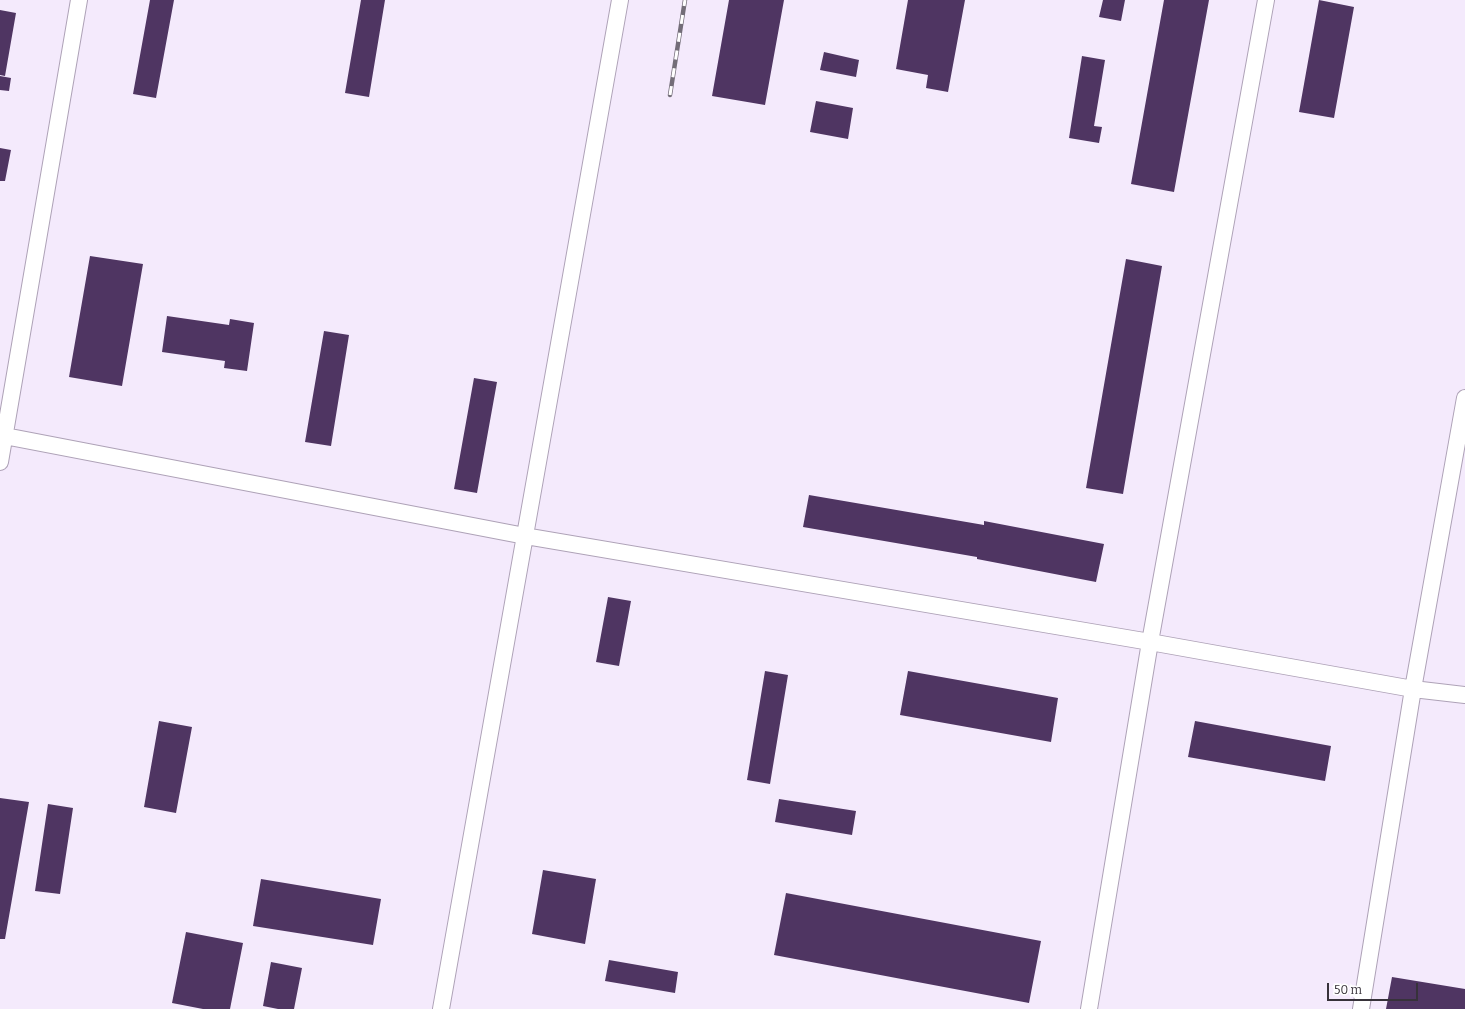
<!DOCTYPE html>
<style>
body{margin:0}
#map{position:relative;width:1465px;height:1009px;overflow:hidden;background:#f4eafc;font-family:Bitter,serif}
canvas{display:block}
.scale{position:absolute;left:1327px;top:983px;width:91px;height:18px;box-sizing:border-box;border:2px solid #37323a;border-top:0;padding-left:5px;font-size:12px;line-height:14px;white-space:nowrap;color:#37323a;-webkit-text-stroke:3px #fff;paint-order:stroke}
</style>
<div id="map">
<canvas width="1465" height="1009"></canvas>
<div class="scale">50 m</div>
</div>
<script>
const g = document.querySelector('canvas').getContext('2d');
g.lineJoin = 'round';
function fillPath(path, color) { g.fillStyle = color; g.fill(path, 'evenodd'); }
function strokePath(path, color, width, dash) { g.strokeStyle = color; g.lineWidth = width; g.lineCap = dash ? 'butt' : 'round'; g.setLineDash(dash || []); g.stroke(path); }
fillPath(new Path2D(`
 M150 0H174L156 98 133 94Z
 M361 0H385L369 97 345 93Z
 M729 0H784L765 105 712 96Z
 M908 0H965L948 92 926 88 928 75 896 69Z
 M1103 0H1125L1121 21 1099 17Z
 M1164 0H1209L1174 192 1131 184Z
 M1319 0 1354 7 1334 118 1299 112Z
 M0 10 16 13 5 76 0 75Z
 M824 52 859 60 856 77 820 70Z
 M1082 56 1105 60 1094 126 1102 127 1099 143 1069 138Z
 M0 76 11 78 9 91 0 90Z
 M816 101 853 108 848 139 810 132Z
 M0 148 11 150 5 181H0Z
 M90 256 143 264 122 386 69 377Z
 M1126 259 1162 266 1123 494 1086 488Z
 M167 316 229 325 230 319 254 323 247 371 224 368 225 361 162 352Z
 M324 331 349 335 331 446 305 442Z
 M474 378 497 382 477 493 454 489Z
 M809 495 984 525V521L1104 544 1096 582 977 559V557L803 527Z
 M608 597 631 601 619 666 596 662Z
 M765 671 788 675 770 784 747 780Z
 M908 671 1058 698 1051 742 900 715Z
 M159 721 192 727 176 813 144 807Z
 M1195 721 1331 746 1325 781 1188 757Z
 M0 798 29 802 5 939H0Z
 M779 799 856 811 852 835 775 822Z
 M48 804 73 808 60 894 35 891Z
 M543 870 596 879 585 944 532 934Z
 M261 879 381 899 373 945 253 926Z
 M786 893 1041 941 1029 1003 774 955Z
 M186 932 243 943 230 1009H203L172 1003Z
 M609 960 678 972 675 993 605 981Z
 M271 962 302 968 294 1009H278L263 1006Z
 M1392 977 1465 989V1009H1386Z`), '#4f3562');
const minor = new Path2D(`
 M0 435 525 536 1150 642 1413 689 1465 695
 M0 462 79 0
 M441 1009 620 0
 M1089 1009 1150 642 1266 0
 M1361 1009 1413 689 1465 398`);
strokePath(minor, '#aea2b7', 18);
strokePath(minor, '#fff', 16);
const rail = new Path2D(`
 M670 95 685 0`);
strokePath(rail, '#736d78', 4.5);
strokePath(rail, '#fff', 3, [9]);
</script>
